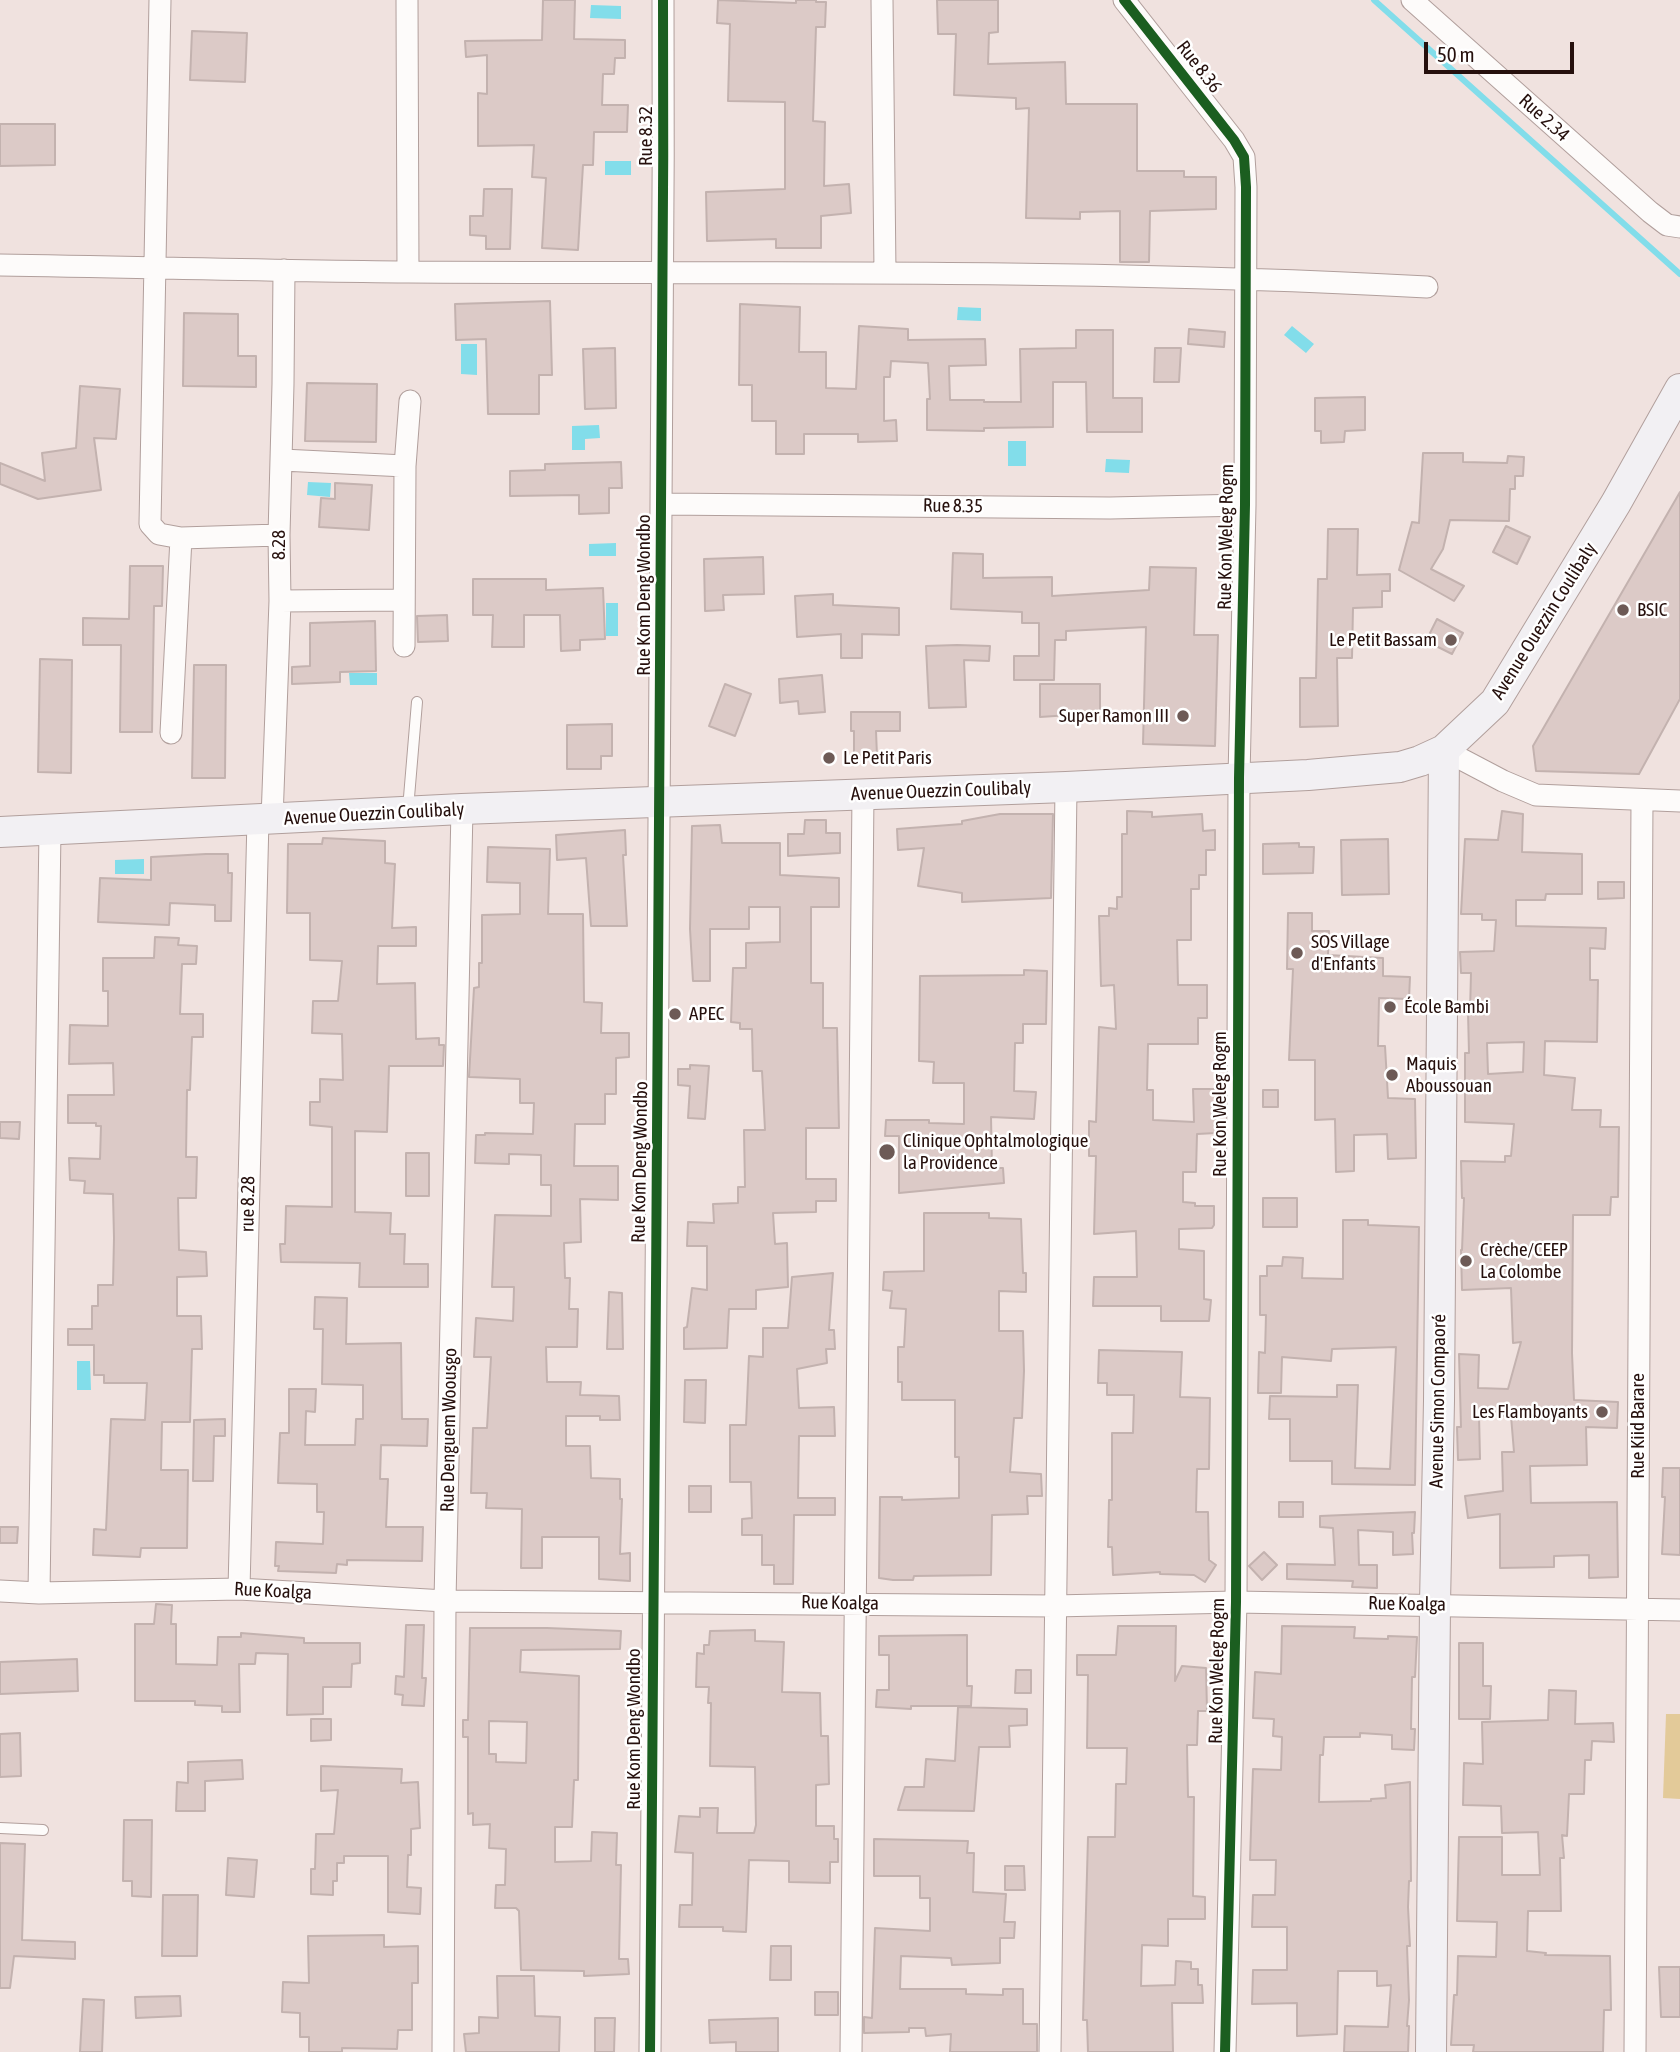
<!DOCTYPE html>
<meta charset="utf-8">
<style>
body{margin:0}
#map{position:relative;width:1680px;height:2052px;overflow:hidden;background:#f0e2df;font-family:"Asap Condensed",sans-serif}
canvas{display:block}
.scale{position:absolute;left:1424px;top:42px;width:150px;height:32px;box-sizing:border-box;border:4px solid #26100d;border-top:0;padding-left:9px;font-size:21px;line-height:24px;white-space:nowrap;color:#26100d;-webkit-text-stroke:5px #fff;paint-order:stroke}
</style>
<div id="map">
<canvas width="1680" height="2052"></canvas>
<div class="scale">50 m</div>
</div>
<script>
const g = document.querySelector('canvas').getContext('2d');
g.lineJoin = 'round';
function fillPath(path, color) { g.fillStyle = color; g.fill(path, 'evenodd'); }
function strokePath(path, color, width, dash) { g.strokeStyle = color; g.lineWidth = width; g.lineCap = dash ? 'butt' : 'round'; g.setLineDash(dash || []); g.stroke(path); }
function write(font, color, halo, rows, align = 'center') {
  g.font = font + ' "Asap Condensed",sans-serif'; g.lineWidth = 5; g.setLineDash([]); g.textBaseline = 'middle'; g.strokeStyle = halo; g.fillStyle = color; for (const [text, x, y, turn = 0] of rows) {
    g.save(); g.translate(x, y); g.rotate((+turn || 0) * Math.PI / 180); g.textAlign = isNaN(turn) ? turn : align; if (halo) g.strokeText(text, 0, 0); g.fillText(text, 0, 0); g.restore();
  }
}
fillPath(new Path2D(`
 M1666 1714H1680V1799L1663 1798Z`), '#e3ca99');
fillPath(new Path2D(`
 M591 5 621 6V19L590 18Z
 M605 161H631V175H605Z
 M958 307 981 308V321L957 320Z
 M1292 326 1314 344 1306 353 1284 335Z
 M461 344H477V375L461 374Z
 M599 425 600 438 585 439V450H572V426Z
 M1008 441H1026V466H1008Z
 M1106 459 1130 460 1129 473 1105 472Z
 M308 482 331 483 330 497 307 495Z
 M616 543V556H589V544Z
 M606 603H618V636H606Z
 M349 673H377V685H350Z
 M144 859V874H115V860Z
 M77 1361H90L91 1390H77Z`), '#82ddea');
strokePath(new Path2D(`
 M1374 0 1680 274`), '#82ddea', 6);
const building = new Path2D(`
 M543 0H575L574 39 625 40V58H615L614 74H603L602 105H628L627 132H594L593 165H583L578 250 542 248 546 178 532 177 534 145 478 146V93L487 94V55L466 57 465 41 542 40Z
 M718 0 796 3V0H816V2H826L825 27H816L813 121 825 122 824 186 849 184 851 213 821 216V248H776V239L707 241 706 192 785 189V102L728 101 730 24 717 23Z
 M937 0H998V32L989 33 988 64 1065 62 1066 104H1137V171H1184V177H1216V209L1150 211 1149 262H1120V211L1080 212V219L1026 218 1029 108 1016 109V98L954 95 956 34H938Z
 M192 31 247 33 245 82 190 80Z
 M0 124H55V165L0 166Z
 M484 189H512L510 249H486V236L470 235V216H483Z
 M550 301 552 375H539V414H488L486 339 456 340 455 304Z
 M740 304 800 307 799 352H826V388L856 389 859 326 908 329V340L985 339 986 365 949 366 950 400H984V402H1021L1020 349 1076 348V330H1113V398H1142V432H1087L1086 382H1053V427L984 428V431L927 430V399H930L928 363 891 361 890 377H884V421L896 420 897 441 858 442V434H804V454H776V421H752V385H739Z
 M184 313 238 314V356H256V387L183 386Z
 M1189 329 1225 332 1224 347 1188 344Z
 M615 348 616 408 585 409 583 349Z
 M1155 348H1181L1179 382H1154Z
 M307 383 377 384 376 442 305 441Z
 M80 386 120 389 116 439 94 438 101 490 38 499 0 484V463L45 481 42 453 76 448Z
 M1365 397V430L1345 431 1344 442 1321 443V431H1315V398Z
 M1423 453H1463V462L1507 463 1508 456 1524 457 1523 476H1515V489H1510L1509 521 1450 520 1443 549 1431 569 1464 586 1454 601 1399 570 1412 522 1419 523Z
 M621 462 622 488H609V513L579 514V495L510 496V471L545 470V464Z
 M335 483 372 485 369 530 319 527 321 498 335 499Z
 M1680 492V699L1639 774 1536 771 1533 746Z
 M1506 526 1530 537 1517 564 1493 552Z
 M1328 529H1358L1357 575 1390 574V591H1382V607L1353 608 1352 658H1337L1338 726 1300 727V678H1316L1318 579H1327Z
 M953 553 983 554V578L1052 577V596L1149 590 1150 567 1196 568 1194 635H1218L1215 746 1143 744 1146 627 1066 631V640H1055L1054 680H1014V656H1039V623H1022V612L951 609Z
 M763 557 764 594 723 595 724 610 705 611 704 559Z
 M130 566H163L162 606H154L152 732H120L121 645H83V618L129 619Z
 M473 579H546V590L603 588 605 639 580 640V650L561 651 560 615H524V647H492L493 615H473Z
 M833 594V605L899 608V635L862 634V658H841V634L797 637 795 596Z
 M447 615 448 641 418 642 417 616Z
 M1437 619 1463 633 1452 654 1426 641Z
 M375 621 376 671 340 672V682L292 684V667L310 666V623Z
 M957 645 990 646 989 661 964 660 966 707 929 708 926 646Z
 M40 659 72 660 71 773 38 772Z
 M194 665H226L225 778H192Z
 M822 675 825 712 799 714 798 701 780 703 779 679Z
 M725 684 751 694 735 736 709 726Z
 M1040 684H1100V713L1040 717Z
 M851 712H900V731H876L877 756 854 755V731H851Z
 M612 724V756H601V769H567V725Z
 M1127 811 1152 812V817L1202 814 1203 831 1215 830V850H1206V875H1199V889H1191V940H1177L1178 985H1207V1018H1198V1044H1148L1147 1090H1153V1120L1194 1122 1193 1089H1215L1216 1133 1197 1134 1196 1172H1183V1202L1195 1203V1206H1214V1225L1212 1228 1179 1229V1249L1204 1251V1299L1211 1300 1209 1321H1161V1306H1093L1094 1277H1137L1136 1231 1094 1234 1096 1156H1089V1121L1096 1122 1099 1027 1116 1029 1114 985 1101 986 1099 916H1109V908L1117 909V897H1122V834H1127Z
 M1502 811 1523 814 1522 852 1582 854V894H1546L1545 900H1516V926L1606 928 1605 949 1590 948V980H1598L1597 1042 1545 1041 1544 1075 1575 1078 1572 1110H1601L1600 1127H1619L1618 1197H1611L1610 1215H1573L1572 1353 1574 1400 1618 1402 1617 1428 1586 1427 1587 1465 1530 1466 1531 1503 1617 1502 1618 1577 1589 1578V1555L1554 1556V1567L1500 1568V1514L1468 1518 1465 1496 1503 1491 1502 1452H1514L1511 1416 1479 1415 1480 1459 1458 1460 1457 1427H1461L1459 1354 1479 1355 1478 1388 1508 1389 1521 1342 1513 1343 1511 1288 1462 1290 1461 1250H1462L1464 1198H1462L1461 1161 1505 1162V1156H1511L1514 1124 1465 1122V1053H1469L1468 1012H1470L1471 973H1461L1460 952 1494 951 1496 920H1482V914H1461L1465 839 1498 840ZM1524 1042 1523 1072 1488 1074 1487 1043Z
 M1000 814H1053L1051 898 962 902V893L918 886 924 848 898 850 897 829 962 824V821Z
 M805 820H826V833H840V853L788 856V834H804Z
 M720 825 722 843H780V875L839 878V907H811V983H823V1028H837L839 1128H806V1179H836V1201H816V1212L773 1213 775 1244 787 1243 788 1287 756 1290V1309H729L727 1348 684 1349V1328L687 1327 692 1288 707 1290V1246H687L688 1222 714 1223 713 1204 738 1203V1187H745L744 1130H765L762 1071H753L752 1029H740V1023L731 1022 733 968H746V943L780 942V907H749V929H710V981H693L690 929 692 826Z
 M625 830 626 855H623L627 926H591L586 858 557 860 556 835Z
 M323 838 385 841V863L395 864 392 928 416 927V946H378L377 984 415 983 416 1039 439 1038V1045H444L443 1066H389L387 1132 355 1131V1212L391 1213 390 1234H405L404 1264H428V1287H359L360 1263 281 1262 280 1244H285L286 1206 332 1207V1127L310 1125V1102H320V1079L343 1080 342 1034 312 1033 313 1001H338L342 961 310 960V913H287L288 844H322Z
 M1388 839 1389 894 1342 895 1341 840Z
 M1299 843V847H1314L1313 873 1263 874V844Z
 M488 847 550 849 548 914H583L584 1002 602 1003 601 1033H629V1057L616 1058V1094H605V1124H575L574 1166H618V1200L580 1199 581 1242 564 1243 565 1278H570L569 1309H578L577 1347H546L547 1382H581L580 1395 619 1396 620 1420H600V1416H566V1446H590L591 1478 620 1479V1499H622L620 1554 630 1553V1581L599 1579V1537H542V1568H521L522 1509 486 1508 487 1493H471L473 1428H487L491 1357H474L476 1318 513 1321 514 1287H492L495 1215 551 1216V1185H541V1155L509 1154V1164L475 1163 476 1135H485V1133L533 1134 534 1103H520V1079L469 1077 474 988 479 987V963H482V915L520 914V883L487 882Z
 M206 854H228V873H232L231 921H215V905L170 903 169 925 98 922 100 878 151 880V857Z
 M1598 882H1624V898L1598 899Z
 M1288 913H1312V931H1329L1328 955 1383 958V976L1410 977 1409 999 1379 998 1378 1046H1385L1388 1098 1415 1099 1416 1158 1388 1159 1387 1134 1354 1135V1171L1336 1172 1335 1119 1315 1120V1060H1289L1293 969H1287Z
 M155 937 179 938 178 945 197 946 196 964H182L180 1014H203V1037H192L190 1090H187L186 1157H197L196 1198H178L179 1250 206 1252 207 1276 177 1277V1316H201L202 1349H192L190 1422H162L161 1470H188L187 1548H141L140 1557 93 1555 94 1529 106 1530 111 1419 145 1420 147 1383H104V1375H94V1345H68V1329H92V1306H98V1285H113L114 1238 113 1194 84 1193 85 1181 70 1180 69 1158 100 1159 101 1126H96V1123H68V1095H114L113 1063 69 1064 70 1025 108 1026V991H103V958H154Z
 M1024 970 1047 971 1046 1024H1023V1043H1015L1014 1091 1036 1092 1034 1119 991 1117 992 1168H1003L1004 1183 899 1193V1136H885L886 1120H929V1123L964 1124V1083H933L934 1062 919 1061 920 976 1024 975Z
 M690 1065 709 1066 705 1119 688 1118 690 1086 678 1085V1069H690Z
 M1263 1090H1278V1107H1263Z
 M0 1122H20L19 1139 0 1138Z
 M406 1153H429V1196H406Z
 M1263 1198H1297V1227H1263Z
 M924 1213H989V1218L1021 1219 1023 1273H1026V1292L999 1291V1331H1023L1024 1371 1022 1418H1014L1010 1472 1041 1474 1042 1496H1027L1028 1514 992 1515 991 1575 914 1576 913 1580H893L879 1578 880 1497H902V1500L959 1498V1457H955V1400H902V1382H898V1347H904L906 1309 890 1308 892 1291 883 1290 884 1272 924 1271Z
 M1343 1220H1368V1225L1419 1227 1415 1485 1332 1484V1461H1290V1419H1269L1270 1396 1337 1397V1385H1358L1355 1468 1390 1469 1396 1347 1332 1349 1331 1361 1282 1357 1281 1393H1258L1259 1352 1265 1353 1266 1315H1260V1276H1267V1266H1282L1283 1257 1303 1258 1302 1278 1343 1279Z
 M833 1273 829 1330H834L835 1349H826L827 1363 797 1369 799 1408 834 1407 835 1436H799L798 1498H835V1515H794L793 1584H774V1565H762V1535H742V1519L752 1518 751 1482H730V1425H746L749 1356 763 1357V1328H788L792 1277Z
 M609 1292 622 1293 623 1349H607Z
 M315 1297 347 1298 346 1344 401 1343 402 1419H428L427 1446 381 1445 380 1479H388L386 1527H423L422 1561 347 1560V1565L337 1564 336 1573 278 1571 279 1566H275L276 1542 323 1544 324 1512H317V1484L278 1483 280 1433H289V1389H316L315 1412 306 1411 305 1445H355L356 1419H363V1385L322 1384 323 1329H314Z
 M1099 1350 1182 1352 1180 1397 1210 1398 1209 1469H1197L1196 1512H1208L1209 1560 1216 1565 1205 1582 1194 1575 1160 1574V1572L1113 1575 1112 1547H1108L1109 1500H1112V1433H1133L1134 1395H1107V1383H1098Z
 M685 1380H706L705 1423 684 1422Z
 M225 1419V1436H214L213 1481H193L194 1420Z
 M1663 1468H1680V1555L1662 1554 1665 1497H1662Z
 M689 1486H711V1512H689Z
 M1279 1502H1303V1517H1279Z
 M1415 1512 1414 1533H1412L1413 1554 1393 1555V1532L1358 1530 1359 1565H1377V1588L1352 1587 1353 1581 1287 1579V1564L1335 1565 1333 1528 1320 1527V1516Z
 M0 1527H18L17 1543H0Z
 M1264 1552 1277 1565 1262 1580 1249 1566Z
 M156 1604 172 1605 171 1624H176V1664L217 1665 218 1637H241V1633L304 1638V1643H360V1663L352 1664 351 1687H323V1714L287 1715 288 1654 256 1653 255 1664H239L240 1712H222V1706L195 1705V1701H135V1624H154Z
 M406 1625H424L422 1678H426L424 1706 402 1705 403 1695 395 1694 396 1676 404 1677Z
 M1118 1626H1176L1175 1681 1182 1666 1206 1668 1207 1711H1198L1197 1745H1187L1188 1797H1194L1193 1896 1205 1897V1919H1168V1946L1142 1945 1141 1986 1175 1985 1176 1961 1191 1962V1969H1198V1985H1202L1203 2003H1172L1173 2052H1088L1087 2020H1083L1088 1837H1115L1116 1784H1126L1127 1748H1087L1088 1675H1077V1655H1116Z
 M1282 1626 1355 1627 1354 1638 1388 1639V1636L1417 1637 1415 1677H1412L1411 1729H1415L1414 1750 1392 1749V1735L1360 1733V1737H1324L1323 1755H1320L1319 1802 1371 1801V1799L1386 1798 1385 1785 1410 1782 1411 1881H1409L1408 1907 1410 1946H1407L1409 2000 1407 2026H1409L1408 2052H1344L1345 2026 1388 2027 1391 1985 1377 1986V1971H1338L1337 2034 1297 2036V2003L1252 2004 1253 1970H1287V1927H1252L1253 1895H1275L1276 1860H1250L1253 1769 1281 1770 1282 1737 1273 1736 1274 1719 1253 1718 1255 1672 1281 1674Z
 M470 1628H547L621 1631 620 1649 521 1650 520 1672 579 1676 578 1780H574L572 1827H555V1862L591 1861 592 1832 617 1833 616 1865H621L619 1959H628L629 1974 584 1976V1971L521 1970 519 1911 516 1908H495L496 1885H505L506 1849 489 1848 490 1824 473 1825V1813L468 1814V1737H463V1720H468ZM489 1721 527 1722 526 1763 496 1762V1754H489Z
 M755 1630V1641L784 1642 782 1692 820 1693 821 1736H828L829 1784 816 1785V1826H834V1839H838V1862H830V1883L789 1882V1861L749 1860 746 1932 723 1931V1927H679L680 1905H692L693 1853 675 1852 679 1816 700 1817V1808H718L717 1833H754L756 1825 755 1767 710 1766 711 1703H708L709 1687H696L697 1653 704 1654V1645H709L710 1631Z
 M967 1635V1686H972L971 1706H911V1709L876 1707 877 1690H889V1655H879V1636Z
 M1459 1643H1483V1686H1491L1490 1719H1459Z
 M77 1659 78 1691 0 1694V1662Z
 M1016 1670H1031V1693H1015Z
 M1549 1690 1576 1691 1575 1724 1613 1723 1614 1742 1592 1741 1591 1760H1585L1584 1794H1569L1567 1836 1562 1835 1564 1858H1560L1561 1911H1528L1527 1951 1546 1953 1545 1955 1610 1956 1611 2010H1604L1603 2052H1473L1474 2045H1451L1454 1995H1457L1458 1956 1496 1957 1497 1922 1457 1921 1459 1837H1502V1875H1540L1538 1832 1502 1833 1501 1806 1463 1805 1464 1763 1483 1764 1482 1722 1548 1720Z
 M958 1707 1027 1709V1725L1009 1726 1010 1747H979L974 1811 898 1810 905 1787H924L926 1759 955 1761Z
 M311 1719H331V1740L311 1741Z
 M20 1733 21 1776 0 1777V1734Z
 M242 1760 243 1779 205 1781V1811H176L177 1782 188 1783V1762Z
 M321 1766 402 1769 401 1783 418 1782 420 1828 411 1829V1855H408L407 1887 421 1888 420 1914 388 1912V1856H344V1863H337V1881H333V1895L311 1894V1869H315L316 1834H334L338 1790 321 1791Z
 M124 1820H152L151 1897 132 1896V1881H123Z
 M874 1839 968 1841 967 1853H974L973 1892 1006 1894 1004 1922H1015L1014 1938H1000V1963L952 1965 951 1958 901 1956 900 1989H966V1994L1003 1995V1989H1023V2024H1037V2052H950L951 2034 926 2036 925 2028H909V2032L864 2033V2017L872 2018 875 1928 930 1931V1898H920V1876H874Z
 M0 1843 25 1844 22 1940 75 1942V1959L14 1956 10 1988H0Z
 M228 1858 257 1860 254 1897 226 1895Z
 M1005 1866H1024L1025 1890H1005Z
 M163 1895H198L197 1956H162Z
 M384 1935V1947L418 1946V1983H412V2030H398L397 2049 342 2048V2052H309V2037H300V2013L282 2012 283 1982 309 1983 308 1936Z
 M771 1946H791V1980H770Z
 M1659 1967H1680V2017H1661Z
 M497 1976H534L535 2016 560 2017 559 2052H466L464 2034 479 2033V2017L498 2018Z
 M815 1992H838V2015H815Z
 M180 1996 181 2016 136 2018 135 1997Z
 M83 1999 104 2000 102 2052H80Z
 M595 2018H615L614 2052H595Z
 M778 2018V2052H736V2042L710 2043 709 2020Z`);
fillPath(building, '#dccac7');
strokePath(building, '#c3b2af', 2);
const lane = new Path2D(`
 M408 809 417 702
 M0 1828 43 1830`);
const street = new Path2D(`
 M160 0 150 524 159 534 181 538 279 535
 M407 0 408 272
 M882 0 885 272
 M1124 0 1234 140 1244 157 1246 187 1245 505 1239 778 1236 1602 1225 2052
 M1412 0 1650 212 1667 225 1680 227
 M0 265C136 267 273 271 409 272 748 274 1088 268 1427 287
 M282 460 405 466
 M662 504 1110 508 1245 505
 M280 601 404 600
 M404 646 405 466 410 401
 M171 733 181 538
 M1444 750 1503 781 1536 795 1680 801
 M272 819 280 601 279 535 283 384 284 270
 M239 1589 258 819
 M0 1591 39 1593 239 1589 445 1601 1054 1606 1236 1602 1680 1610
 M39 1593 50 830
 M443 2052 445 1601 462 809
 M650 2052C653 1368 665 684 663 0
 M851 2052 863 793
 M1050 2052 1066 787
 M1635 2052 1642 800`);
const secondary = new Path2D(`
 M0 832 462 809 1066 787 1308 775 1400 767 1420 761 1444 750 1495 702 1616 503 1680 389
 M1431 2052 1435 1604 1439 1401 1444 750`);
strokePath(lane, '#b19f9c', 12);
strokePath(street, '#b19f9c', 23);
strokePath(secondary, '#b19f9c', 32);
strokePath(lane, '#fdfbfa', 10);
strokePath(street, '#fdfbfa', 21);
strokePath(secondary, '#f2f0f3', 30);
strokePath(new Path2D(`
 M1124 0 1234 140 1244 157 1246 187 1245 505 1239 778 1236 1602 1225 2052
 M650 2052C653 1368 665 684 663 0`), '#1b5e20', 10);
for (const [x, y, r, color] of [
 [1623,610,7,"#6d5a56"],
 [1451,640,7,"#6d5a56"],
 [1183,716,7,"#6d5a56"],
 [829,758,7,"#6d5a56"],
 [1297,953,7,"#6d5a56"],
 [1390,1007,7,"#6d5a56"],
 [675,1014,7,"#6d5a56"],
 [1392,1075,7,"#6d5a56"],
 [887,1152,9,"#6d5a56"],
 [1466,1261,7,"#6d5a56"],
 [1602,1412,7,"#6d5a56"]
]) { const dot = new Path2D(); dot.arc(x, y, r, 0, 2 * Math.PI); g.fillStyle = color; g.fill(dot); strokePath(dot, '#fff', 2.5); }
write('19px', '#26100d', '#fff', [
 ["Rue 8.36",1199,67,52],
 ["Rue 2.34",1544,118,42],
 ["Rue 8.32",646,136,-90],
 ["Rue 8.35",953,506,1],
 ["Rue Kon Weleg Rogm",1226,537,-89],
 ["8.28",279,545,-90],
 ["Rue Kom Deng Wondbo",644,595,-90],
 ["Avenue Ouezzin Coulibaly",1544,621,-58],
 ["Avenue Ouezzin Coulibaly",941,791,-2],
 ["Avenue Ouezzin Coulibaly",374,814,-3],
 ["Rue Kon Weleg Rogm",1220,1104,-90],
 ["Rue Kom Deng Wondbo",640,1162,-89],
 ["rue 8.28",248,1204,-89],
 ["Avenue Simon Compaoré",1438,1401,-89],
 ["Rue Kiid Barare",1638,1426,-90],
 ["Rue Denguem Woousgo",449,1430,-89],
 ["Rue Koalga",273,1591,3],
 ["Rue Koalga",840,1603,1],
 ["Rue Koalga",1407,1604,1],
 ["Rue Kon Weleg Rogm",1217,1671,-89],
 ["Rue Kom Deng Wondbo",634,1729,-90]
]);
write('19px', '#26100d', '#fff', [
 ["BSIC",1637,610],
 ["Le Petit Bassam",1437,640,"right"],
 ["Super Ramon III",1169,716,"right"],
 ["Le Petit Paris",843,758],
 ["SOS Village",1311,942],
 ["d'Enfants",1311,964],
 ["École Bambi",1404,1007],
 ["APEC",689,1014],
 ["Maquis",1406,1064],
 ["Aboussouan",1406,1086],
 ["Clinique Ophtalmologique",903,1141],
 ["la Providence",903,1163],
 ["Crèche/CEEP",1480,1250],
 ["La Colombe",1480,1272],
 ["Les Flamboyants",1588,1412,"right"]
], 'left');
</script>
